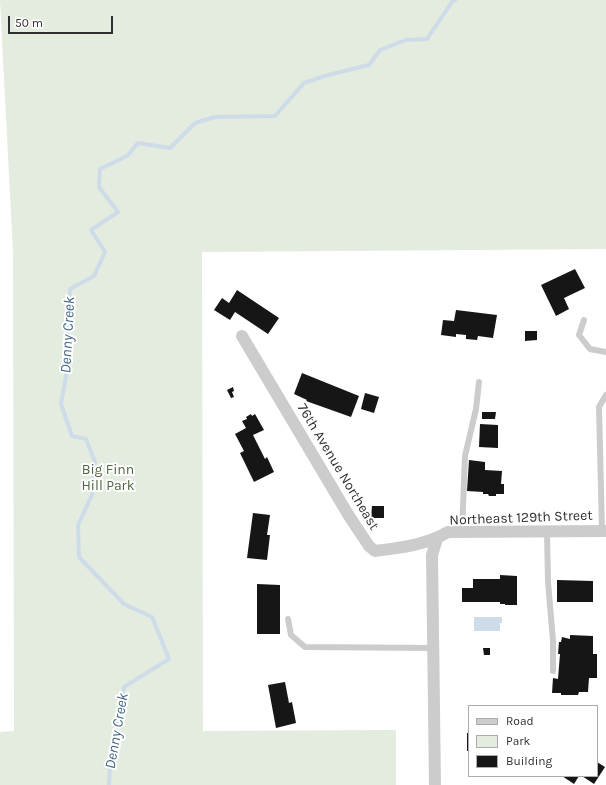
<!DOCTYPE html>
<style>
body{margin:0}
#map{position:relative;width:606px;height:785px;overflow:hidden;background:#fff;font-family:Karla,sans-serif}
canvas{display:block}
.legend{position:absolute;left:468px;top:705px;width:130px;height:72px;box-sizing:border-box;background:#fff;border:1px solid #acacac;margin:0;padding:5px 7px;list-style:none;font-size:12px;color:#2f2f2f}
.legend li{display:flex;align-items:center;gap:8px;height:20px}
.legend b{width:20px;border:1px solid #acacac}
.scale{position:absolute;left:8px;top:16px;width:105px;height:18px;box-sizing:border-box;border:2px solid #2f2f2f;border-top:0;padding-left:5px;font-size:12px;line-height:14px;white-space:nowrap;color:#2f2f2f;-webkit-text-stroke:3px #fff;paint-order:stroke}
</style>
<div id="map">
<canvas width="606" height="785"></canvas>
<ul class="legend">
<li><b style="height:5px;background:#ccc"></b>Road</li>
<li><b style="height:11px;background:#e4ebdf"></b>Park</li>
<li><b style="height:11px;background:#161616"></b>Building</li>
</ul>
<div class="scale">50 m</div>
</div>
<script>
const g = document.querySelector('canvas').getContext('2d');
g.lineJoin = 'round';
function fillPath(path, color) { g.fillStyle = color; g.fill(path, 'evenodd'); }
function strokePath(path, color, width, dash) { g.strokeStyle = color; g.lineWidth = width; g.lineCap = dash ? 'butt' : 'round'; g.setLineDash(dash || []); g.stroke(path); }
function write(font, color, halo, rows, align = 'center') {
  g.font = font + ' Karla,sans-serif'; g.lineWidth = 4; g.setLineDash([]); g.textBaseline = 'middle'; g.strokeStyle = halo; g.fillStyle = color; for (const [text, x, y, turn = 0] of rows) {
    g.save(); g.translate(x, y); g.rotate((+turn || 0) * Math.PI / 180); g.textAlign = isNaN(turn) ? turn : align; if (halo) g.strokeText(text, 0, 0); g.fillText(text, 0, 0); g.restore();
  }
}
fillPath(new Path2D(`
 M0 0H606V249L202 252 203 731 396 730V785H0V732L14 731 13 253Z`), '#e4ebdf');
fillPath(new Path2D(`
 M474 617H502V623H500V631H474Z`), '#cddce8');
strokePath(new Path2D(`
 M109 785 111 750 124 687 169 659 152 617 124 604 79 557 78 525 92 495 95 462 86 439 72 436 61 404 66 376 70 289 94 276 105 252 91 230 118 212 99 187 100 169 127 156 138 143 170 148 195 123 215 117 275 116 304 83 328 75 369 65 380 50 406 40 427 39 452 2 455 0`), '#cddce8', 4);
fillPath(new Path2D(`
 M575 269 585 288 564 298 569 309 556 316 541 285Z
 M237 290 279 318 268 334 235 312 230 320 214 310 222 298 229 303Z
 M456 310 497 315 493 338 478 336 477 340 466 339V335L456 334V337L441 335 443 320 454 321Z
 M525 331H537V340L525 341Z
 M302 373 359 396 351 417 306 401 307 400 294 394Z
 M233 387 234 391 232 392 234 397 231 398 227 390Z
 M365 393 379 397 374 413 361 409Z
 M482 412H496L495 419H482Z
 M251 414 252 416 255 414 264 430 253 435 265 459 267 457 274 472 254 482 240 453 244 451 235 434 246 428 242 421 247 419 246 417Z
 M480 424 498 425V448L479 447Z
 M469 460 485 462V470L502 471 501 484H504V494H496V496H489L488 494H483V492L467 491Z
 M372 506H384V518H371Z
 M253 513 270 515 267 535H270L267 560 247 558Z
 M500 575 517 576V605H505V604H500V602H462V588H473V579H500Z
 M557 580 593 581V602H557Z
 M257 584 280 585V634H257Z
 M570 635 593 636V654H597V678H589L588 692H579L578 695H561V693H552L553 678 558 679 560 654H558L559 642H561L562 637 570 639Z
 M483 648H490V655H484Z
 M285 682 289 703 292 702 296 723 276 728 268 685Z
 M467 733H469V751H467Z
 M597 762 605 767 594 784 582 776H597Z
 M562 776H579L574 784Z`), '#161616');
strokePath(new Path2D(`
 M584 320 579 335 590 349 606 352
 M547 531 548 582 553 641V671
 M602 531 599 407 606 395
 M462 532 465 456 476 409 479 382
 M288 619 291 635 305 647 434 648`), '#ccc', 6);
strokePath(new Path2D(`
 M242 336 349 516 369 546 375 551C400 548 426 545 448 532L606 531
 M435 785 432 555 437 539`), '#ccc', 12);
write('14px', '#2f2f2f', '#fff', [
 ["76th Avenue Northeast",338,467,59],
 ["Northeast 129th Street",521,518,-2]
]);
write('14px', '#506641', '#fff', [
 ["Big Finn",108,470],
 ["Hill Park",108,486]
]);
write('italic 15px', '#466a88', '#fff', [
 ["Denny Creek",68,335,-87],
 ["Denny Creek",117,731,-80]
]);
</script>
